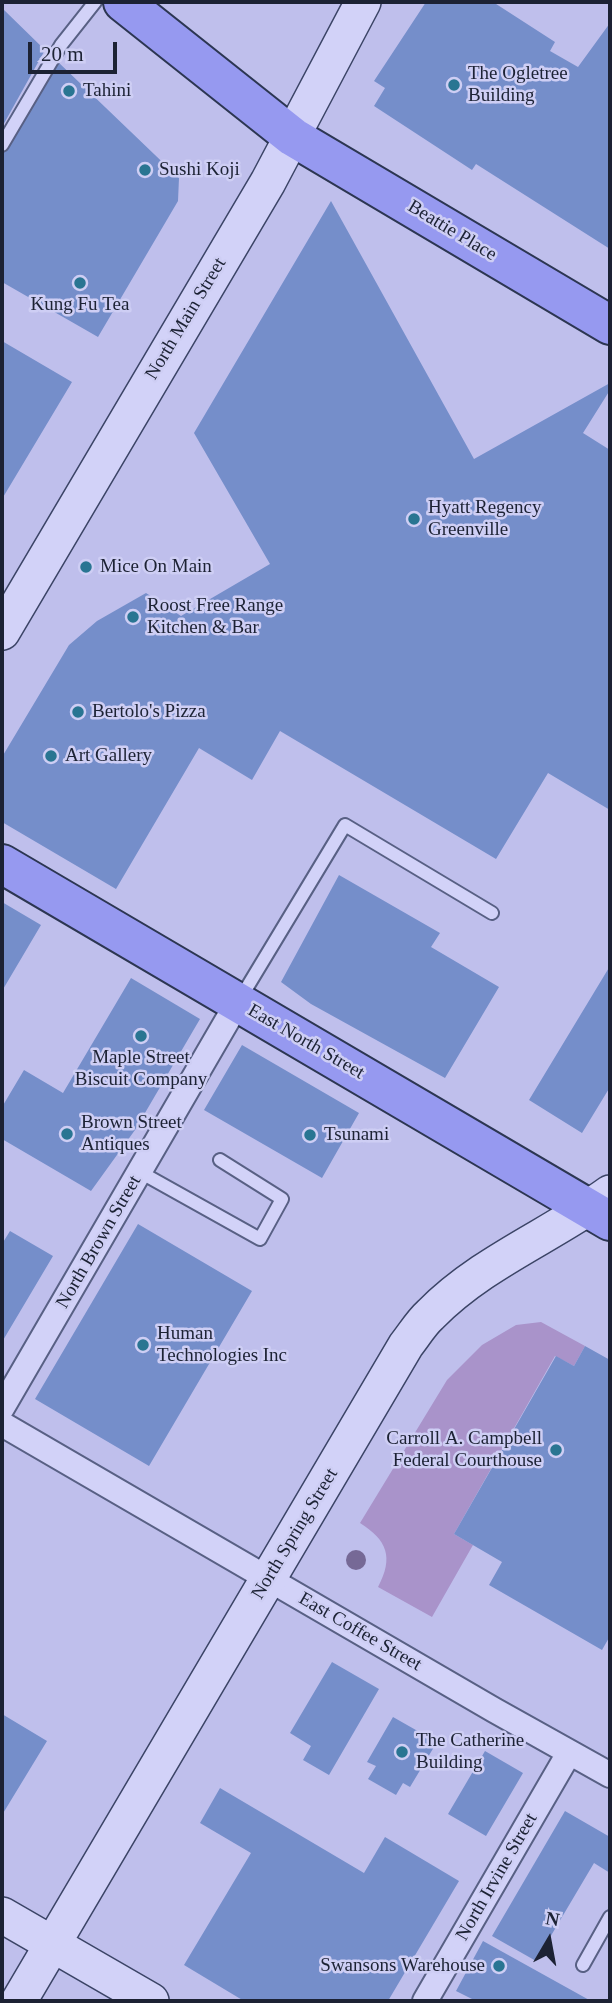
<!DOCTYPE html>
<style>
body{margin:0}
#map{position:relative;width:612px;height:2003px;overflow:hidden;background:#bfbfec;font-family:Georgia,serif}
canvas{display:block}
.frame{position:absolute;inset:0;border:4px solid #1c2234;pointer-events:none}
.north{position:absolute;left:514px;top:1905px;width:70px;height:70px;-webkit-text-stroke:5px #cecef4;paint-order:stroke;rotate:10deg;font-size:19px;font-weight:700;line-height:28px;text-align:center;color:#1c2234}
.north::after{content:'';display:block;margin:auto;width:24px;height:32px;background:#1c2234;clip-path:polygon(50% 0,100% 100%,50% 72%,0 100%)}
.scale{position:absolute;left:28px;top:42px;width:89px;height:32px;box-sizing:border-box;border:4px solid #1c2234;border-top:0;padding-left:9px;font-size:21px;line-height:24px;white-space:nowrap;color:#1c2234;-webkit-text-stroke:5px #cecef4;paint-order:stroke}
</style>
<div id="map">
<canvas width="612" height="2003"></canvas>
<div class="frame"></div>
<div class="north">N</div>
<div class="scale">20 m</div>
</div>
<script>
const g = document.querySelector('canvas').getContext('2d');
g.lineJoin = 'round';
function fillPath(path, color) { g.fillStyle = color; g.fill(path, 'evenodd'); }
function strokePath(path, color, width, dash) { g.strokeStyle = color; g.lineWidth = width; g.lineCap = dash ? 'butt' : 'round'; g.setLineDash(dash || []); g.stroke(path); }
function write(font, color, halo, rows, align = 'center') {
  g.font = font + ' Georgia,serif'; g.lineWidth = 5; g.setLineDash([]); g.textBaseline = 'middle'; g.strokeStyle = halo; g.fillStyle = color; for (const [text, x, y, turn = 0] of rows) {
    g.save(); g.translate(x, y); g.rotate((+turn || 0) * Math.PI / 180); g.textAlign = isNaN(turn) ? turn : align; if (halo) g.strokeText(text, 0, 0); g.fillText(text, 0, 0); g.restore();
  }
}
fillPath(new Path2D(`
 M541 1322 585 1346 574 1366 555 1356 454 1534 473 1545 432 1617 378 1587C394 1557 387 1540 360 1523L447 1380 482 1345 516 1325Z`), '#a993ca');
fillPath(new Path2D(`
 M426 2H493L555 42 550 51 578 67 610 23V249L476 164 472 170 374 106 385 88 374 81Z
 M2 8 45 50 2 127Z
 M57 61 179 178 178 201 98 337 2 282V156Z
 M331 201 474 459 610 383V390L583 433 610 450V810L548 773 496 859 280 731 252 780 199 748 116 889 2 822V757L69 645 97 621 146 593 181 616 270 564 194 433Z
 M2 341 72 382 2 499Z
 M339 875 440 933 431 947 499 987 445 1078 311 1004 281 982Z
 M2 902 41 925 2 991Z
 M610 966V1087L582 1133 529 1100Z
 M131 978 200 1019 135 1130 91 1191 2 1139V1107L24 1070 63 1093Z
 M242 1045 359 1113 322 1178 204 1110Z
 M138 1224 252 1291 149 1466 35 1399Z
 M10 1231 53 1256 2 1342V1244Z
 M585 1346 610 1360V1636L602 1650 489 1585 502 1562 454 1534 556 1356 574 1366Z
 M332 1662 379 1689 329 1775 303 1760 311 1746 290 1733Z
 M2 1714 47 1741 2 1815Z
 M393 1717 437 1742 410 1787 403 1783 396 1795 368 1779 376 1766 367 1762Z
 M485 1751 523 1773 486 1836 448 1814Z
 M220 1788 364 1873 385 1837 459 1881 388 2001H244L184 1965 251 1853 200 1823Z
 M565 1811 610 1837V1873L594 1863 536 1961 492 1936Z
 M483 1941 591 2001H476L456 1991Z`), '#758eca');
const lane = new Path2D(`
 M2 145 61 45 95 2
 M240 999 345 825 492 913
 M140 1172 260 1239 282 1199 220 1160
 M583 1965 610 1917`);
const street = new Path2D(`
 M2 1408 238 1002
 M2 1424 494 1710 610 1775
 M425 2001 569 1753`);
const secondary = new Path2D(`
 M2 632 268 182 363 2
 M2 1915 151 2001
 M19 2001 406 1345C414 1335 421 1323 430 1315 482 1262 551 1236 610 1193`);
const primary = new Path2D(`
 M123 2 293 137 610 325
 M2 864 610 1221`);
strokePath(lane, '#586084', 16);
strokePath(street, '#586084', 28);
strokePath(secondary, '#3b4466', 38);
strokePath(primary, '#2c3652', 42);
strokePath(lane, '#d2d2f8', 12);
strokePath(street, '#d2d2f8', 24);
strokePath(secondary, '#d2d2f8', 35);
strokePath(primary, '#9699f0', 38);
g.fillStyle = '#766996';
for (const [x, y] of [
 [356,1560]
]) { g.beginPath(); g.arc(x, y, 10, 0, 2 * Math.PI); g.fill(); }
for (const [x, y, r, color] of [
 [454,85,7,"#297592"],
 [69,91,7,"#297592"],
 [145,170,7,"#297592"],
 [80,283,7,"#297592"],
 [414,519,7,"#297592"],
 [86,567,7,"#297592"],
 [133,617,7,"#297592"],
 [78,712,7,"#297592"],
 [51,756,7,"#297592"],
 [141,1036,7,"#297592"],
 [67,1134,7,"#297592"],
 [310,1135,7,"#297592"],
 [143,1345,7,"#297592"],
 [556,1450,7,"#297592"],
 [402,1752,7,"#297592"],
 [499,1966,7,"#297592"]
]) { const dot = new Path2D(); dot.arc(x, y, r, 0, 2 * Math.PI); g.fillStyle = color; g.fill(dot); strokePath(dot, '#cecef4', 2.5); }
write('19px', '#1c2234', '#cecef4', [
 ["The Ogletree",468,74],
 ["Building",468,96],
 ["Tahini",83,91],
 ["Sushi Koji",159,170],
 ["Kung Fu Tea",80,305,"center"],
 ["Hyatt Regency",428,508],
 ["Greenville",428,530],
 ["Mice On Main",100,567],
 ["Roost Free Range",147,606],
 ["Kitchen & Bar",147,628],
 ["Bertolo's Pizza",92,712],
 ["Art Gallery",65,756],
 ["Maple Street",141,1058,"center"],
 ["Biscuit Company",141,1080,"center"],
 ["Brown Street",81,1123],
 ["Antiques",81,1145],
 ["Tsunami",324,1135],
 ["Human",157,1334],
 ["Technologies Inc",157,1356],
 ["Carroll A. Campbell",542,1439,"right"],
 ["Federal Courthouse",542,1461,"right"],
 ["The Catherine",416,1741],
 ["Building",416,1763],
 ["Swansons Warehouse",485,1966,"right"]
], 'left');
write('19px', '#1c2234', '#cecef4', [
 ["Beattie Place",452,231,31],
 ["North Main Street",186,319,-59],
 ["East North Street",306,1042,30],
 ["North Brown Street",99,1242,-60],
 ["North Spring Street",295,1534,-59],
 ["East Coffee Street",360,1632,30],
 ["North Irvine Street",497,1877,-60]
]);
</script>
